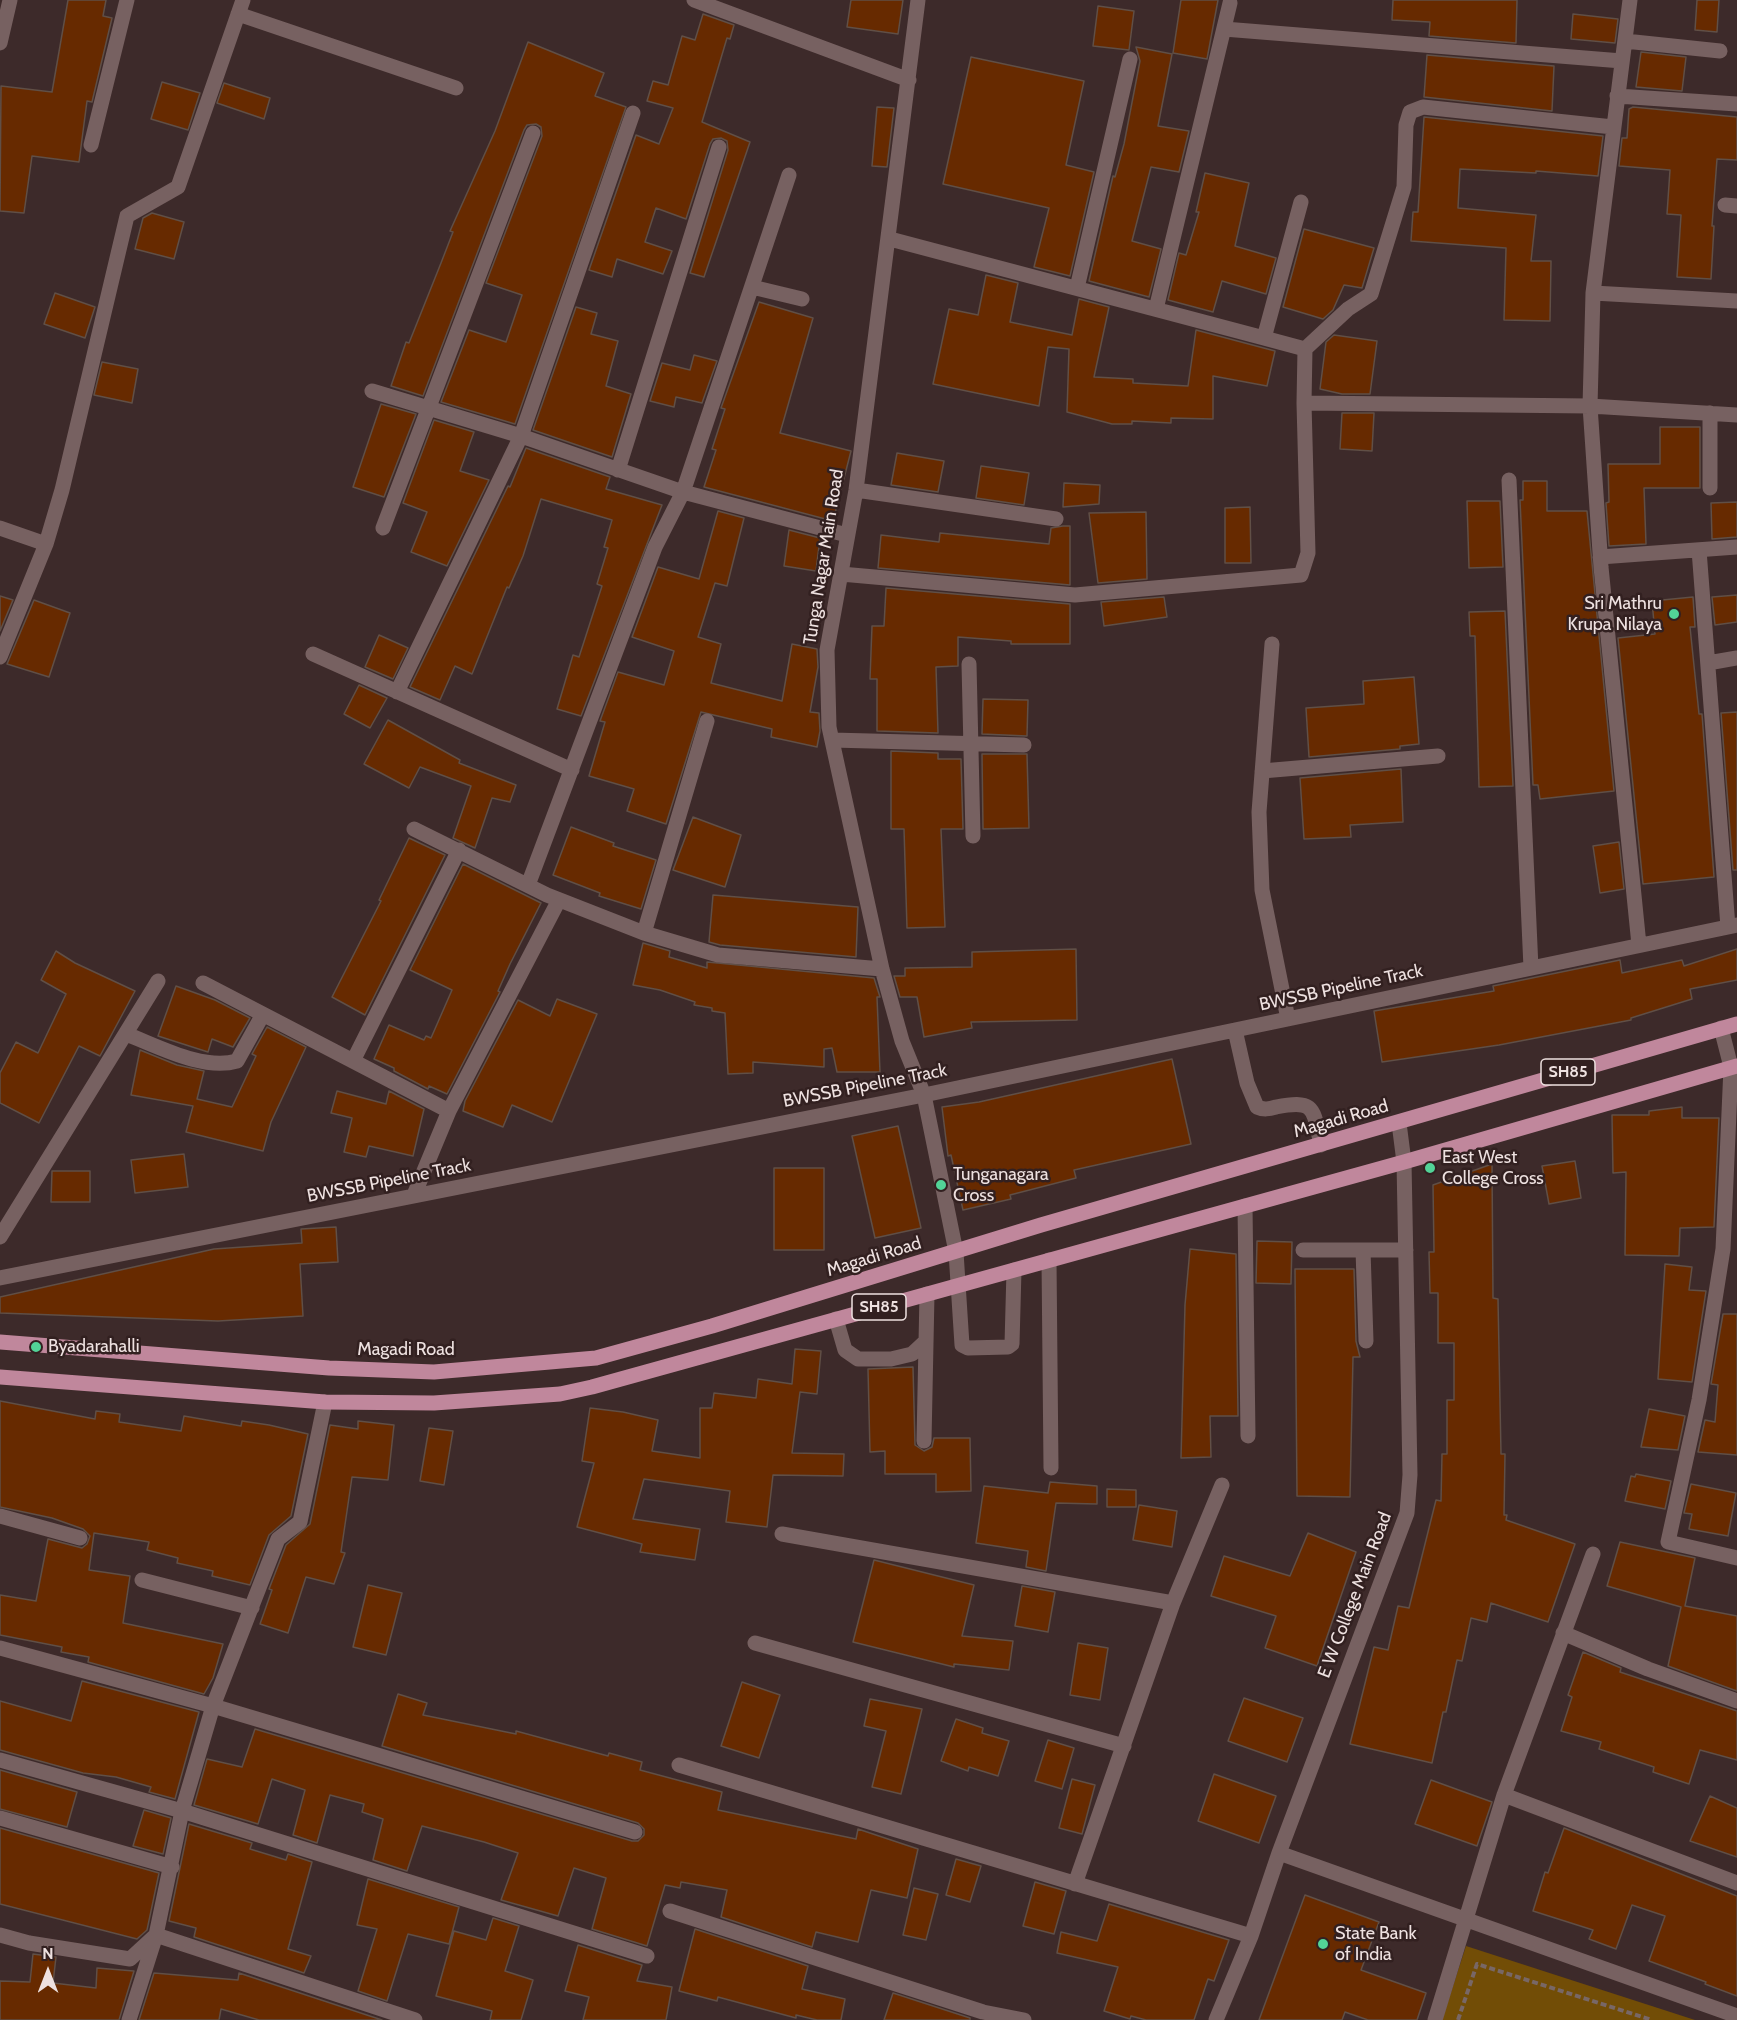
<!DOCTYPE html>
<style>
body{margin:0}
#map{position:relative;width:1737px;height:2020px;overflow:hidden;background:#3d2a2a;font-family:Cabin,sans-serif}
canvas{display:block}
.north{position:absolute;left:18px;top:1942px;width:60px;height:60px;-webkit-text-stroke:4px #322020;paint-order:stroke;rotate:0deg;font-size:16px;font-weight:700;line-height:24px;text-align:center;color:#eee1e0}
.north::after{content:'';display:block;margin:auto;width:21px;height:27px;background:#eee1e0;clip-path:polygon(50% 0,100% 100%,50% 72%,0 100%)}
</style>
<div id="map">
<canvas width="1737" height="2020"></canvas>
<div class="north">N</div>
</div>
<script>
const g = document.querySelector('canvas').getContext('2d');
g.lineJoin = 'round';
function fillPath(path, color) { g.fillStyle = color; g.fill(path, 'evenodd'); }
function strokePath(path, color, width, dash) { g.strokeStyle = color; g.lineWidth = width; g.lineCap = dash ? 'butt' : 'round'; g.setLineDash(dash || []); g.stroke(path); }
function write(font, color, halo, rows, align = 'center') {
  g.font = font + ' Cabin,sans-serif'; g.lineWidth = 5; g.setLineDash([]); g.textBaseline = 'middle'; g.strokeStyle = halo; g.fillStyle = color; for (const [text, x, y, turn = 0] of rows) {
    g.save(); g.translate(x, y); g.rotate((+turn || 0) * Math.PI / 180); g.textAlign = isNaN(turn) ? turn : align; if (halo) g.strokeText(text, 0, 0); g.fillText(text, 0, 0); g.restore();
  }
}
fillPath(new Path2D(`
 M1466 1946 1695 2020H1442Z`), '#724d06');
const building = new Path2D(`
 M68 0H106L103 16 112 18 92 102 87 101 79 162 32 156 24 213 0 211 1 86 52 92Z
 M851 0H903L898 34 847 27Z
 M1181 0H1218L1207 59 1173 53Z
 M1393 0H1517L1516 43 1429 36 1430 22 1392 20Z
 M1697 0H1719L1717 32 1695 30Z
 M1098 6 1134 11 1129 50 1093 46Z
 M703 14 734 25 730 39 727 38 702 122 750 142 704 277 690 273 728 150 727 141 721 138 713 139 710 144 686 219 656 208 645 242 672 251 663 274 617 259 612 277 589 270 636 135 659 144 673 108 647 101 653 81 668 85 682 36 695 40Z
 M1573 14 1618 19 1615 43 1571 39Z
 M528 42 604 73 595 96 626 107 515 424 441 402 469 330 506 342 522 295 486 283 542 136 541 127 536 124 527 125 524 130 423 396 391 386 406 342 409 343 441 263 453 232 450 231 495 131Z
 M1136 47 1172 54 1158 126 1189 131 1179 172 1151 167 1132 241 1161 249 1149 297 1089 281 1113 176 1115 177 1124 144 1140 61Z
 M1641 52 1686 57 1682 91 1636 87Z
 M1427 55 1554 66 1552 111 1424 97Z
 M971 57 1084 81 1066 165 1094 172 1070 276 1034 267 1049 208 943 184Z
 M162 82 200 93 188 130 151 119Z
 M224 83 270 98 264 119 217 103Z
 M877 107 894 108 887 167 872 166Z
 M1633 107 1737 117V160L1717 159 1712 226H1714L1711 279 1677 277 1681 215 1667 214 1670 170 1619 166 1622 138H1627L1629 109Z
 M1424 117 1603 136 1598 176 1536 171V173L1460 169 1458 208 1536 215 1531 261H1551L1550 321 1504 320 1506 248 1411 241 1413 212H1418Z
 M1205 173 1249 183 1235 246 1276 258 1266 294 1222 281 1213 312 1168 300 1179 253 1186 255 1199 212H1196Z
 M152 213 184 222 174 259 135 249 143 218Z
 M1304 229 1374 248 1362 288 1344 285 1333 310 1323 319 1283 307Z
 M986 275 1018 283 1010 322 1072 335 1079 299 1109 307 1094 377 1133 379V383L1188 386 1196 330 1275 351 1267 386 1213 376V419L1171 418V423L1132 421V424H1112L1067 412 1069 349 1048 347 1039 406 933 384 949 309 978 315Z
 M55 293 95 307 85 338 44 324Z
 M759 302 813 318 780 433 851 451 833 521 704 487 716 450 712 449 725 409 721 408Z
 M576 307 597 313 591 334 618 341 606 386 631 394 612 457 533 430Z
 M1334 335 1377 341 1370 394H1342L1320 389 1326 342Z
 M694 355 717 361 702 403 676 397 674 407 650 401 662 363 690 370Z
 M102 362 138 369 132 403 94 395Z
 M381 404 416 414 384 497 353 487Z
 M1342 413H1374L1372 451 1340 449Z
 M434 420 474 432 460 471 489 480 447 566 411 552 427 512 403 503Z
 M1660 427H1700V488H1644L1646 544 1609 546 1606 503 1609 502 1608 464H1660Z
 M526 448 610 477 606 489 662 505 581 716 557 709 573 655 579 657 602 586 597 584 608 548 604 547 612 520 541 499 523 556 509 588 507 587 472 674 455 666 440 700 410 687 508 486 510 487Z
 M897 453 944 461 938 492 891 485Z
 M981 466 1029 473 1024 505 976 498Z
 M1523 481H1547V511H1587L1614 791 1540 799 1538 785H1533L1520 500H1523Z
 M1064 483 1100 485 1099 504 1063 507Z
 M1467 501H1500L1503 567 1469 568Z
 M1737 502V537L1712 539 1711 503Z
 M1250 507 1251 563H1225V508Z
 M718 511 744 518 727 586 715 583 698 637 721 644 711 683 782 701 792 644 817 649 818 667 810 712 819 713 820 731 817 747 771 737 772 729 701 712 666 824 627 811 634 789 589 776 605 722 600 721 618 672 664 685 674 651 632 637 658 567 699 579Z
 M1146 512 1147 579 1098 583 1089 513Z
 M1063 526H1070V585L878 568 881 535 939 542 940 533 1049 544 1051 528Z
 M789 530 820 538 816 571 784 566Z
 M886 588 1070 604V644H1011V641L958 637V666L936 667 938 733 877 731V679H870L872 626H884Z
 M1737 595V622L1715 625 1712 597Z
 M0 596 13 600 0 631Z
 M1164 597 1167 617 1104 626 1101 602Z
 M1693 597 1695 627H1690L1699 714H1702L1714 877 1643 884 1618 638 1655 634 1652 601Z
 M34 600 70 613 49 677 7 664Z
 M1505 611 1513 786 1479 787 1475 636H1470L1469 612Z
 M379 635 408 648 393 679 365 667Z
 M1414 677 1419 744 1400 746V749L1309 757 1306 708 1364 704 1363 681Z
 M359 685 387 698 370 728 344 714Z
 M983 699 1028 700 1027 736 982 734Z
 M1737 712V870H1733L1721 713Z
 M388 720 460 760 459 763 516 785 510 802 492 798 475 848 453 838 471 786 420 767 409 788 364 764Z
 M891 751 938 753V759H961L963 829H941L945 927 907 928 904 829H891Z
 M982 754H1027L1029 828 983 829Z
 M1401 769 1403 822 1350 825 1351 837 1304 839 1300 778Z
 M693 817 741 835 725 887 673 870Z
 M571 827 614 843 613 846 656 860 641 909 599 896 600 893 553 875Z
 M409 838 445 855 365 1015 332 997 381 901 379 900Z
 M1619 842 1624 889 1600 893 1593 846Z
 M463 864 541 903 510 964 498 991 500 992 447 1094 429 1086 428 1089 394 1071V1068L374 1059 389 1025 424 1040 426 1036 431 1038 452 990 410 970Z
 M713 895 858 907 856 957 720 945 709 942Z
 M643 943 670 951 669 957 707 968V962L874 978 880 997H877L880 1072H837L832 1048 824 1049V1067L753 1062V1073L728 1074 725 1013 712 1011V1008L694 1005 695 1002 660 990 633 985Z
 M1076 949 1077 1020 971 1022 972 1028 924 1037 917 997H900L894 976H905V968L972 967V952Z
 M1737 949V980L1690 989 1692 999 1631 1018V1020L1499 1045 1382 1062 1374 1011 1494 991 1493 986 1620 960 1622 973 1682 960 1684 966Z
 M56 951 75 963 135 991 100 1056 79 1046 39 1123 0 1103V1073L16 1042 38 1053 66 994 41 980Z
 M176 986 215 1000 250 1018 233 1047 212 1039 208 1052 158 1036Z
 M557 999 597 1014 552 1122 512 1105 503 1127 463 1111 465 1101 518 1000 550 1016Z
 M267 1027 306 1047 271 1122 263 1151 186 1132 193 1106 131 1095 140 1050 177 1065 204 1071 197 1099 232 1107 256 1056 252 1054Z
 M1172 1059 1191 1144 1074 1170 1076 1178 1010 1195 1011 1199 963 1210 951 1155 948 1156 942 1107 979 1102Z
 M337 1091 386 1104 389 1091 424 1109 413 1156 369 1146 366 1157 344 1152 352 1118 331 1113Z
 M1682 1107V1118H1719L1714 1227 1680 1228 1679 1256 1625 1255 1626 1172 1613 1173 1612 1115H1649V1111Z
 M898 1126 921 1228 875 1238 852 1136Z
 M184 1154 188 1187 135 1193 131 1160Z
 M1575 1161 1581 1198 1549 1204 1542 1166Z
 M1492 1164 1493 1298 1498 1299 1501 1454H1505L1504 1515H1507L1506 1520 1575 1544 1548 1622 1491 1603 1487 1622 1471 1618 1462 1661 1457 1660 1446 1712H1443L1432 1763 1350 1744 1374 1647 1388 1650 1398 1606 1409 1608 1436 1500 1441 1501 1442 1454H1447V1400H1454V1343H1438V1293H1430L1429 1252H1434L1433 1185Z
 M774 1168H824V1250H774Z
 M52 1171H90V1202H51Z
 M336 1227 338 1262 300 1264 303 1316 218 1321 0 1313V1297L214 1249 302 1243 301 1229Z
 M1257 1241 1292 1242 1291 1284 1256 1283Z
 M1190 1249 1236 1254 1238 1416H1210L1211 1457 1181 1458 1185 1305Z
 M1665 1264 1692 1267 1689 1290 1706 1291 1692 1382 1658 1379Z
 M1295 1269H1354L1356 1341 1360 1357H1353L1350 1497 1297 1496Z
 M1723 1314H1737V1455L1698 1452 1705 1420 1715 1422 1718 1385 1711 1384Z
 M795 1349 821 1351 817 1394 800 1392 792 1453 844 1454 843 1476 773 1475 767 1527 726 1522 730 1491 644 1479 633 1519 700 1529 695 1560 640 1552 642 1544 577 1527 594 1463 582 1461 590 1408 623 1412 658 1420 652 1451 700 1458V1408H712L714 1393 756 1398 758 1379 792 1384Z
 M913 1367 915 1445 924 1451 932 1447 934 1438H970L971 1491 936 1492V1474H885V1451L870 1452 868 1369Z
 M0 1401 95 1419 96 1411 120 1414 119 1422 181 1431 184 1416 241 1426 242 1421 269 1425 308 1434 291 1516 269 1535 250 1585 212 1576 213 1571 177 1563 178 1558 147 1550 149 1542 94 1533 89 1570 130 1576 123 1623 223 1644 213 1678 204 1694 88 1662 89 1657 61 1652 62 1647 0 1635V1595L36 1601 48 1539 82 1548 87 1544 90 1536 83 1529 52 1518 0 1507Z
 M1649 1409 1685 1416 1678 1450 1641 1447Z
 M358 1421 394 1425 388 1480 352 1477 341 1552 345 1553 334 1584 306 1577 288 1633 260 1624 272 1590 269 1589 286 1545 310 1524 330 1425 358 1429Z
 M429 1428 453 1431 444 1485 420 1481Z
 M1636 1474 1671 1481 1665 1509 1625 1501 1631 1476 1635 1477Z
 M1050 1482 1097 1486V1504L1056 1503 1046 1571 1026 1567 1028 1551 976 1543 984 1486 1048 1493Z
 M1691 1484 1736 1493 1728 1536 1689 1529 1692 1514 1684 1513Z
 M1107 1489 1136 1490V1507H1107Z
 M1139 1505 1177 1511 1172 1547 1133 1540Z
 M1308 1533 1356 1552 1317 1666 1265 1648 1276 1616 1211 1596 1224 1556 1290 1576Z
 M1620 1542 1695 1558 1685 1606 1737 1616V1691L1668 1666 1681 1607 1607 1586Z
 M874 1560 974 1585 962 1636 1013 1641 1009 1670 954 1664V1667L853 1642Z
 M368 1585 402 1593 386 1655 353 1647Z
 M1022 1586 1055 1592 1048 1632 1015 1626Z
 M1078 1643 1108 1648 1100 1700 1070 1695Z
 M1583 1652 1621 1668 1620 1672 1737 1711V1760L1700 1750 1689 1784 1653 1772 1654 1767 1599 1749 1601 1742 1561 1731 1572 1697 1568 1695Z
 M82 1681 199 1712 175 1799 149 1792 151 1787 116 1777 83 1773 0 1750V1701L71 1721Z
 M742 1682 780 1695 759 1758 721 1746Z
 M398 1694 427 1703 423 1715 516 1734V1731L608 1756 609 1753 642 1762 640 1770 722 1792 718 1810 856 1839 858 1829 918 1849 907 1898 871 1890 858 1942 816 1932 812 1947 721 1917 727 1890 681 1882 680 1888 665 1885 647 1946 592 1929 606 1878 574 1868 558 1916 501 1900 518 1853 484 1842 422 1826 407 1871 373 1860 383 1819 362 1812 364 1804 330 1795 317 1843 293 1835 305 1790 272 1779 258 1824 194 1805 207 1759 242 1767 255 1729 632 1841H638L644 1835V1829L638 1823 382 1746Z
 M1244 1698 1303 1718 1287 1762 1228 1741Z
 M870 1699 922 1709 901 1794 872 1787 886 1731 864 1726Z
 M956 1719 983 1728 982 1733 1009 1741 998 1776 969 1767 968 1771 941 1761Z
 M1048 1740 1074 1748 1062 1789 1035 1781Z
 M0 1770 77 1792 67 1827 0 1809Z
 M1214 1774 1276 1796 1259 1843 1198 1821Z
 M1072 1779 1095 1785 1082 1834 1059 1828Z
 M1431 1780 1492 1802 1477 1846 1415 1824Z
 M1710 1796 1737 1808V1857L1690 1841Z
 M144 1810 171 1818 163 1854 133 1846Z
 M189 1824 252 1843 250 1849 286 1860 288 1854 312 1862 288 1949 311 1956 304 1973 194 1937 196 1928 169 1921Z
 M0 1828 159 1873 147 1930 137 1939 0 1904Z
 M1564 1828 1737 1896V1996L1705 1984 1706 1982 1649 1961 1665 1916 1632 1905 1616 1949 1589 1939 1593 1930 1533 1911 1545 1872 1548 1873Z
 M956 1859 981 1866 970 1902 946 1895Z
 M368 1879 459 1907 449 1944 408 1934 387 2001 358 1991 377 1929 357 1925Z
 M1035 1882 1066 1891 1054 1934 1023 1926Z
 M914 1888 938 1894 926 1940 903 1935Z
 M1305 1895 1379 1922 1361 1970 1426 1993 1417 2020H1368L1345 2012 1342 2020H1259Z
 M1109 1904 1229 1940 1214 1981 1208 1979 1194 2020H1146L1131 2016 1130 2019 1104 2011 1118 1967 1057 1953 1061 1932 1097 1941Z
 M493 1918 519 1926 505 1971 533 1980 521 2020H490L492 2011 436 1996 454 1931 486 1940Z
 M695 1929 808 1966 802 1989 845 1999 841 2020H817L796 2015V2018L718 1997 717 2001 679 1991Z
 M578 1945 642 1965 637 1981 672 1987 666 2020H583L589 1997 565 1991Z
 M33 1954 56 1957 53 1983 96 1988 97 1968 134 1971 119 2020H0V1981L30 1982Z
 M154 1973 238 1980 239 1973 382 2020H259L221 2009 219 2020H139Z
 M893 1993 970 2018V2020H884Z`);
fillPath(building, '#672a00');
strokePath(building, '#604f46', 1.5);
strokePath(new Path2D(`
 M1458 2020 1477 1964 1652 2020`), '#786766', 4, [6, 3]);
strokePath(new Path2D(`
 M694 0 909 80
 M918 0 856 490 827 650 829 727 882 969 902 1041 924 1095 956 1252 962 1345 968 1348 1008 1347 1012 1344 1014 1270
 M1630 0 1593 293 1590 406 1601 567 1639 945
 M238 14 456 88
 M1224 29 1622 61
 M1625 41 1720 51
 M0 43 10 0
 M1617 96 1737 104
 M91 145 127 0
 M1725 205 1737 206
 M890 239 1264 338 1301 202
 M752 287 802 299
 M1077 288 1130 59
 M1593 293 1737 301
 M1156 309 1230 3
 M1264 338 1305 349 1304 403 1590 406 1737 415
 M1305 349 1348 309 1371 294 1404 187 1406 125 1410 112 1423 107 1613 127
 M372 391 521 436 683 492 847 535
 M1710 413V488
 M618 470 719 147
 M1509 480 1531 968
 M856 490 1056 519
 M0 528 46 544
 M383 528 533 133
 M1699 550 1728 927
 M1600 557 1737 547
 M841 574 1075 595 1301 575 1308 553 1304 403
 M1272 644 1259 812 1262 890 1288 1019
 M313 654 572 770
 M0 657 46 544 62 490 127 216 178 187 243 0
 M1708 663 1737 658
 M969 664 973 836
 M397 692 521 436 633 113
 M832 740 1024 745
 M1262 771 1438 756
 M414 829 547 895 644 933 718 955 882 969
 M528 885 655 547 683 492 789 175
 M644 933 707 721
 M203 983 449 1111 414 1195
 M1721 1028 1731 1067 1723 1249 1699 1400 1668 1542 1737 1558
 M1235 1030 1247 1083 1257 1107C1264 1110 1269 1109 1276 1107 1316 1099 1313 1109 1321 1145
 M126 1034C158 1046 203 1071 237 1061L262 1016
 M353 1061 459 850
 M449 1111 559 900
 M1245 1206 1248 1436
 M0 1237 158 981
 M1303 1250H1406
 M1363 1250 1366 1341
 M1049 1260 1051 1468
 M0 1278 924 1095 1737 925
 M836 1319 845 1350 858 1359H891L912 1354 926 1341
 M924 1441 927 1294
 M0 1516 80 1538
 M782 1534 1173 1603
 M142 1580 252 1608
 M1563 1633 1648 1669 1737 1701
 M755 1643 1124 1746
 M0 1648 213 1706 635 1832
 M0 1760 182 1811 647 1956
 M679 1765 1251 1936
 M1504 1795 1737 1883
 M0 1818 172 1867
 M1279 1853 1737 2016
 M1075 1884 1173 1603 1222 1485
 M670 1911 983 2012 1024 2020
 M0 1935 29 1943 130 1959 156 1935 182 1811 213 1706 278 1539 300 1522 325 1402
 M129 2020 156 1935 415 2020
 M1216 2020 1251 1936 1279 1853 1407 1513 1410 1475 1404 1162 1399 1123
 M1435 2020 1504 1795 1593 1554`), '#776161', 15);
strokePath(new Path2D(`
 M0 1342 329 1368 434 1372 596 1358 712 1326 1041 1225 1737 1024
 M0 1377 325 1402 434 1403 560 1394 592 1387 1404 1162 1737 1066`), '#c0879c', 15);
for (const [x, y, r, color] of [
 [1674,614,6,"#52d397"],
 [1430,1168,6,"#52d397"],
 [941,1185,6,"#52d397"],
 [36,1347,6,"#52d397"],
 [1323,1944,6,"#52d397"]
]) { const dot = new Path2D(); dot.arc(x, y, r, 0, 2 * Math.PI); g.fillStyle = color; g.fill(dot); strokePath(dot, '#322020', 2); }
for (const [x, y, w] of [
 [1568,1072,54],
 [879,1307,54]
]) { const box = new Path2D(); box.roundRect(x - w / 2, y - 13, w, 26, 4.5); g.fillStyle = '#322020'; g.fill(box); strokePath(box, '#eee1e0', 1.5); }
write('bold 16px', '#eee1e0', null, [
 ["SH85",1568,1072],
 ["SH85",879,1307]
]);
write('18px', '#eee1e0', '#322020', [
 ["Tunga Nagar Main Road",824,557,-81],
 ["BWSSB Pipeline Track",1341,988,-12],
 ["BWSSB Pipeline Track",865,1086,-11],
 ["Magadi Road",1341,1119,-16],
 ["BWSSB Pipeline Track",389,1181,-11],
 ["Magadi Road",874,1257,-17],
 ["Magadi Road",406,1350],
 ["E W College Main Road",1355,1595,-69]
]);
write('18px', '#eee1e0', '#322020', [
 ["Sri Mathru",1662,604,"right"],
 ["Krupa Nilaya",1662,625,"right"],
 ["East West",1442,1158],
 ["College Cross",1442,1179],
 ["Tunganagara",953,1175],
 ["Cross",953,1196],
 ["Byadarahalli",48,1347],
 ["State Bank",1335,1934],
 ["of India",1335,1955]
], 'left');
</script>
